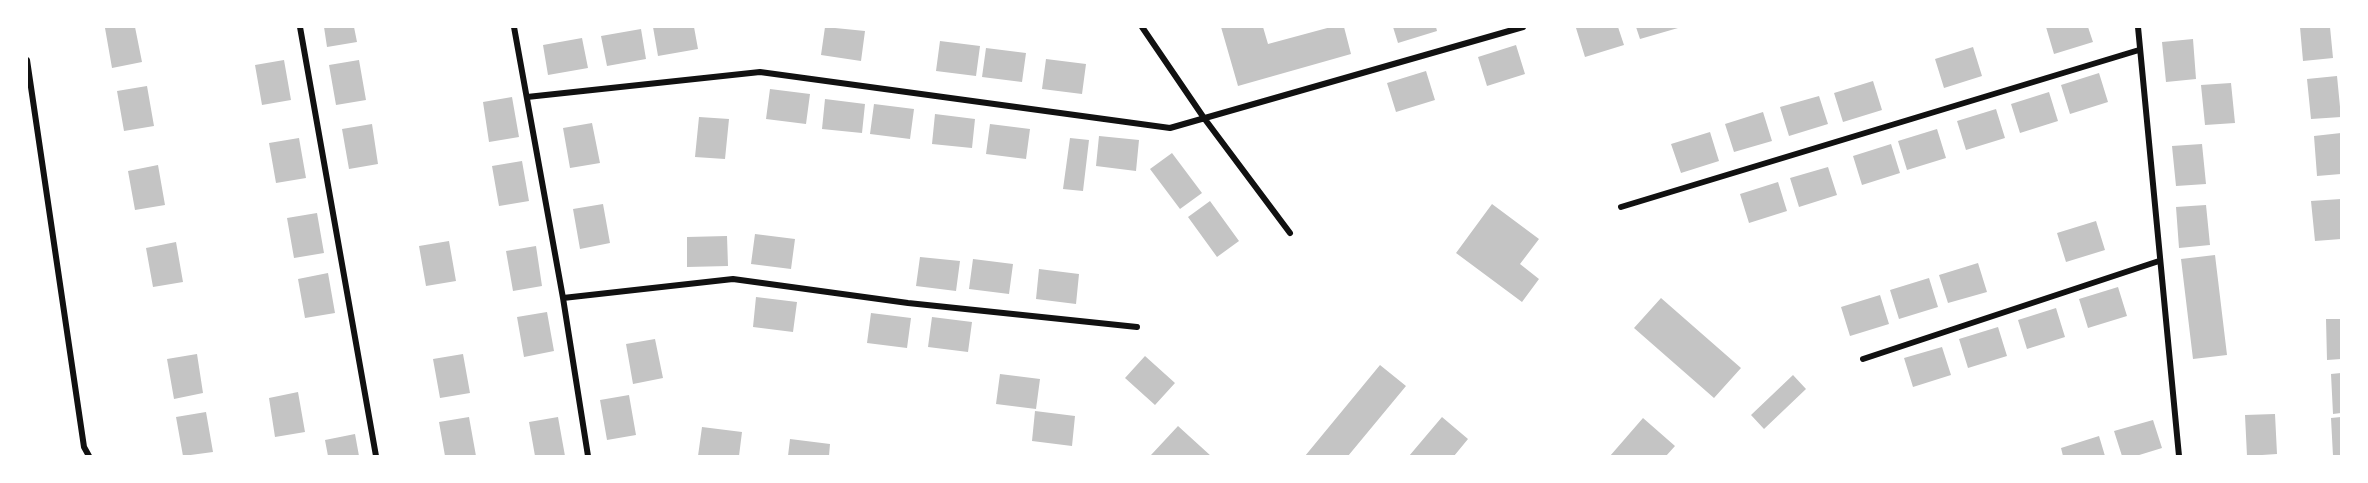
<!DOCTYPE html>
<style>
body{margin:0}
#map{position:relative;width:2368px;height:483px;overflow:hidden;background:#fff;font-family:"Noto Sans",sans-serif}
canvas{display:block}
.frame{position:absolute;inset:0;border:28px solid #fff;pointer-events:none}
</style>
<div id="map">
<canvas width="2368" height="483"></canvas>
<div class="frame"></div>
</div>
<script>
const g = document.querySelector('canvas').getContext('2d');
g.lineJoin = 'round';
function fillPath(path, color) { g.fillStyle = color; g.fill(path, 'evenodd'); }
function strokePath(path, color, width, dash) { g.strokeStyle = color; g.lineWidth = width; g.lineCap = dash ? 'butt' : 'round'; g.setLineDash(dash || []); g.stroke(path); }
fillPath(new Path2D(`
 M112 27H135L142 62 112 68 105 28Z
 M324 27H354L357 42 327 47Z
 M653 27H694L698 49 658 56Z
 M825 27 865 31 861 61 821 55Z
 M1221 27H1263L1268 44 1331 27H1344L1351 54 1238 86Z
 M1393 27H1436L1437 31 1398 43Z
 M1580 27H1618L1624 45 1585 57 1576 28Z
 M1636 27H1678V28L1640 39Z
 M2046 27H2088L2093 42 2054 54Z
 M2300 27H2330L2333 58 2303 61Z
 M641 29 646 59 607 66 601 36Z
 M582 38 588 68 548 75 543 45Z
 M2193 39 2196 79 2166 82 2162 42Z
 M940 41 980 46 976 76 936 71Z
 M1516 45 1525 74 1487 86 1478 57Z
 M1973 47 1982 76 1944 88 1935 59Z
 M986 48 1026 53 1022 82 982 77Z
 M1046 59 1086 64 1082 94 1042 89Z
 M284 60 291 100 262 105 255 65Z
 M359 60 366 100 336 105 329 65Z
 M1426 71 1435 100 1396 112 1387 83Z
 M2099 73 2108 102 2070 114 2061 85Z
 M2337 76 2341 117 2311 119 2307 79Z
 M1873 81 1882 110 1843 122 1834 93Z
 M2231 83 2235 123 2205 125 2201 85Z
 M147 86 154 126 124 131 117 91Z
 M770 89 810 94 806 124 766 119Z
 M2049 92 2058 121 2020 133 2011 104Z
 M1819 96 1828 124 1789 136 1780 107Z
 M512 97 519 137 489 142 483 102Z
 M825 99 865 104 862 133 822 129Z
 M874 104 914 109 910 139 870 134Z
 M1996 109 2005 138 1966 150 1957 121Z
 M1763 112 1772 141 1734 152 1725 124Z
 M935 114 975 119 972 148 932 144Z
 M699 117 729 119 725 159 695 157Z
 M592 123 600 163 570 168 563 128Z
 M372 124 378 164 349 169 342 129Z
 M990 124 1030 129 1026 159 986 154Z
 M1937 129 1946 158 1907 170 1898 141Z
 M1710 132 1719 161 1681 173 1671 144Z
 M2341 133V174L2317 176 2314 136Z
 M1099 136 1139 140 1136 171 1096 166Z
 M299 138 306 178 276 183 269 143Z
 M1070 138 1089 140 1083 191 1063 189Z
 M1891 144 1900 173 1862 185 1853 156Z
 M2202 144 2206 184 2176 186 2172 146Z
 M1172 153 1202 193 1180 209 1150 169Z
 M522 161 529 201 499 206 492 166Z
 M158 165 165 205 135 210 128 171Z
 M1828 167 1837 195 1799 207 1790 178Z
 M1778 182 1787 211 1749 223 1740 194Z
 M2341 199V239L2315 241 2311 201Z
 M1210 201 1239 241 1217 257 1188 217Z
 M603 204 610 243 580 249 573 209Z
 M1492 204 1539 239 1520 264 1539 279 1522 302 1456 253Z
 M2206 205 2210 245 2179 248 2176 207Z
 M317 213 324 253 294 258 287 218Z
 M2096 221 2105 250 2066 262 2057 233Z
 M755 234 795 239 791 269 751 264Z
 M727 236 728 266 687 267V237Z
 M449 241 456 281 426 286 419 246Z
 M176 242 183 282 153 287 146 248Z
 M536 246 542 286 513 291 506 251Z
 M2215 255 2227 355 2193 359 2181 259Z
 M920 257 960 261 956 291 916 286Z
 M973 259 1013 264 1009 294 969 289Z
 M1978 263 1987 292 1948 303 1939 275Z
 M1039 269 1079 274 1076 304 1036 299Z
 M328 273 335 313 305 318 298 279Z
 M1929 278 1938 307 1899 319 1890 290Z
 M2118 287 2127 316 2088 328 2079 299Z
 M1880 295 1889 324 1850 336 1841 307Z
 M756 297 797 302 793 332 753 327Z
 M1661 298 1741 368 1714 398 1634 328Z
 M2056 308 2065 337 2027 349 2018 320Z
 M547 312 554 351 524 357 517 317Z
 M871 313 911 318 907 348 867 343Z
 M932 317 972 322 968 352 928 347Z
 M2326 319H2341V359L2327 360Z
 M1998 327 2007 356 1968 368 1959 339Z
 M655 339 663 378 633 384 626 344Z
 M1942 347 1951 375 1913 387 1904 358Z
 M197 354 203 393 174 399 167 359Z
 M463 354 470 393 440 398 433 359Z
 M1145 356 1175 383 1155 405 1125 378Z
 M1380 365 1406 386 1348 456H1305Z
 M2341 373V413L2333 414 2331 374Z
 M1000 374 1040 379 1036 409 996 404Z
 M1793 375 1806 389 1764 429 1751 415Z
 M298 392 305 432 275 437 269 398Z
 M629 395 636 435 607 440 600 400Z
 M1035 411 1075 416 1072 446 1032 441Z
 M206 412 213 452 183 456 176 417Z
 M2275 414 2277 454 2247 456 2245 415Z
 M469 417 476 456H445L439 422Z
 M558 417 565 456H535L529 422Z
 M1442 417 1468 439 1454 456H1409Z
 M2341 417V456H2333L2331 418Z
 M1643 418 1675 446 1666 456H1610Z
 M2153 420 2162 448 2136 456H2122L2114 431Z
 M1178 426 1211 456H1152L1151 455Z
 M702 427 742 432 739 456H698Z
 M355 434 359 456H328L325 440Z
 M2099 436 2105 456H2063L2061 448Z
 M790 439 830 444 829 456H788Z`), '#c4c4c4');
strokePath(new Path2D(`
 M300 27 376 456
 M514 27 563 298 588 456
 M1142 27 1204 118 1290 233
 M2138 27 2179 456
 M27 60 84 447 89 456
 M527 97 760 72 1170 128 1523 27
 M1621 207 2139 50
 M563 298 733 279 908 303 1137 327
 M1863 359 2159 261`), '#111', 6);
</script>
